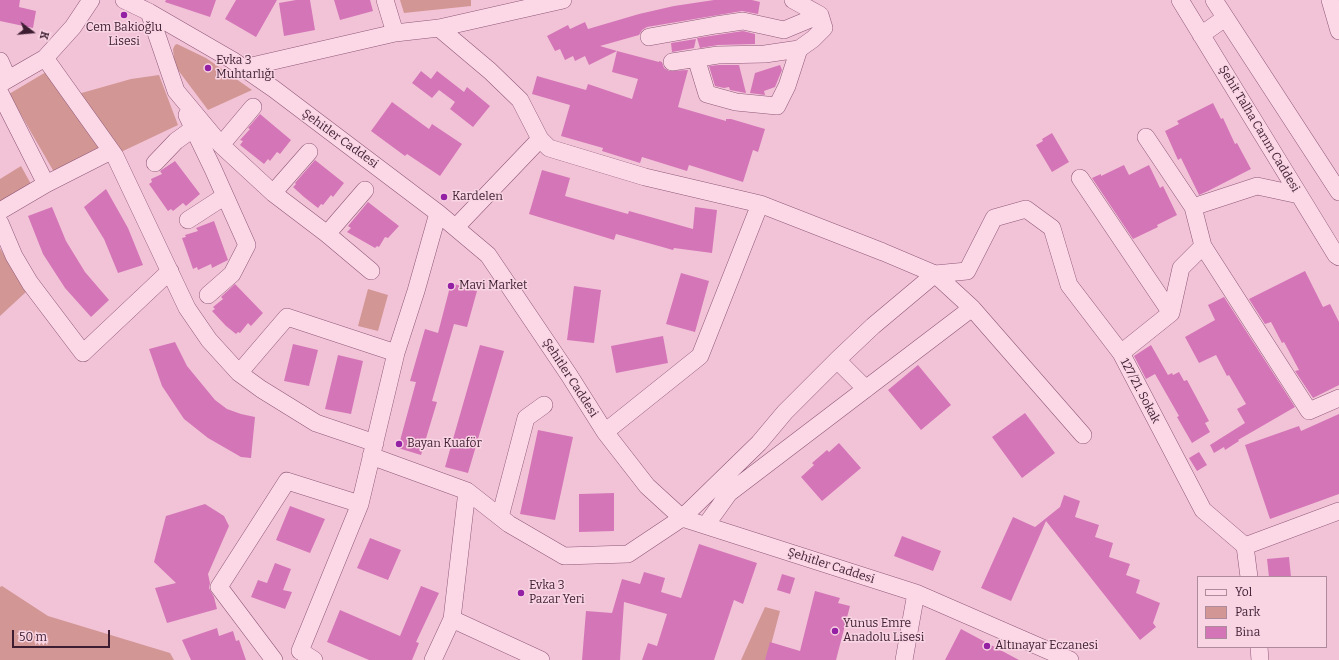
<!DOCTYPE html>
<meta charset="utf-8">
<style>
body{margin:0}
#map{position:relative;width:1339px;height:660px;overflow:hidden;background:#f2c3d7;font-family:Bitter,serif}
canvas{display:block}
.legend{position:absolute;left:1197px;top:576px;width:130px;height:72px;box-sizing:border-box;background:#f9d4e3;border:1px solid #ae8b9c;margin:0;padding:5px 7px;list-style:none;font-size:12px;color:#3d1d31}
.legend li{display:flex;align-items:center;gap:8px;height:20px}
.legend b{width:20px;border:1px solid #ae8b9c}
.north{position:absolute;left:12px;top:12px;width:40px;height:40px;-webkit-text-stroke:3px #f9d4e3;paint-order:stroke;rotate:106deg;font-size:11px;font-weight:700;line-height:16px;text-align:center;color:#3d1d31}
.north::after{content:'';display:block;margin:auto;width:14px;height:18px;background:#3d1d31;clip-path:polygon(50% 0,100% 100%,50% 72%,0 100%)}
.scale{position:absolute;left:12px;top:630px;width:98px;height:18px;box-sizing:border-box;border:2px solid #3d1d31;border-top:0;padding-left:5px;font-size:12px;line-height:14px;white-space:nowrap;color:#3d1d31;-webkit-text-stroke:3px #f9d4e3;paint-order:stroke}
</style>
<div id="map">
<canvas width="1339" height="660"></canvas>
<ul class="legend">
<li><b style="height:5px;background:#fcd8e7"></b>Yol</li>
<li><b style="height:11px;background:#d29695"></b>Park</li>
<li><b style="height:11px;background:#d475b8"></b>Bina</li>
</ul>
<div class="north">K</div>
<div class="scale">50 m</div>
</div>
<script>
const g = document.querySelector('canvas').getContext('2d');
g.lineJoin = 'round';
function fillPath(path, color) { g.fillStyle = color; g.fill(path, 'evenodd'); }
function strokePath(path, color, width, dash) { g.strokeStyle = color; g.lineWidth = width; g.lineCap = dash ? 'butt' : 'round'; g.setLineDash(dash || []); g.stroke(path); }
function write(font, color, halo, rows, align = 'center') {
  g.font = font + ' Bitter,serif'; g.lineWidth = 3; g.setLineDash([]); g.textBaseline = 'middle'; g.strokeStyle = halo; g.fillStyle = color; for (const [text, x, y, turn = 0] of rows) {
    g.save(); g.translate(x, y); g.rotate((+turn || 0) * Math.PI / 180); g.textAlign = isNaN(turn) ? turn : align; if (halo) g.strokeText(text, 0, 0); g.fillText(text, 0, 0); g.restore();
  }
}
fillPath(new Path2D(`
 M400 0H471V6L404 13Z
 M177 44 206 58 252 90 208 110 175 66 173 49 175 45Z
 M46 72 99 148 54 172 9 94Z
 M159 75 178 125 121 152 78 94 131 79Z
 M21 166 31 184 0 202V179Z
 M0 248 26 292 0 316Z
 M368 289 388 295 378 331 358 326Z
 M2 586 48 616 170 653 174 660H0V587Z
 M765 607 780 611 767 660H741Z`), '#d29695');
fillPath(new Path2D(`
 M0 0H20L19 7 36 11 33 28 0 21Z
 M166 0H216L210 17 165 2Z
 M236 0H277L256 37 225 19Z
 M296 0H310L315 30 284 36 279 3Z
 M334 0H370L373 11 340 20Z
 M714 0H752L760 2 758 14 742 11 647 27 642 30 639 35 600 46 617 51 589 65 585 56 575 61 573 56 565 60 560 49 555 51 547 36 568 25 570 29 585 22 588 29 639 14 674 6Z
 M743 31 755 34V44L718 45 700 48 697 38Z
 M696 39 694 48 672 52 671 43Z
 M617 51 659 62V61L662 62 664 68 669 71 688 70 678 107 726 121V119H731L765 129 758 152 753 150 743 182 689 165 687 171 642 157 640 163 602 151 603 148 561 136 570 105 532 94 537 76 586 90 588 84 632 99 638 79 612 72Z
 M719 65H739L746 93 730 90 729 87 724 88 715 86 709 66Z
 M780 65 782 70 775 87 764 91 765 95 750 93 755 73Z
 M421 71 431 79 437 71 464 92 467 87 490 106 473 127 450 109 455 102 439 90 432 98 412 83Z
 M392 102 429 129 432 124 462 144 440 176 407 154 405 156 371 131Z
 M1213 103 1221 119 1223 118 1235 144 1237 143 1251 169 1208 191 1199 195 1181 158 1178 160 1165 131 1179 124 1177 121Z
 M260 114 291 140 280 154 277 152 270 161 268 159 264 164 240 145 243 141 240 140 250 129 248 128Z
 M1052 133 1069 162 1052 172 1036 145 1043 141 1042 139Z
 M315 160 344 183 333 197 331 195 323 205 321 204 318 208 304 197 293 187 296 184 295 183Z
 M175 161 200 194 186 206 183 203 173 211 171 209 168 211 149 184 152 182 151 179 162 174 160 171Z
 M1124 165 1129 175 1149 165 1160 188 1163 186 1177 215 1157 225 1158 227 1133 239 1092 178 1101 174V176Z
 M542 170 570 178 565 196 628 214 629 211 693 229 695 207 717 210 712 253 674 248 673 250 616 234 614 240 529 214Z
 M106 189 128 228 143 265 118 273 104 239 84 207Z
 M368 202 399 226 388 238 385 237 379 247 377 246 375 248 347 232 351 228 348 226Z
 M52 207 66 241 85 272 109 300 91 317 65 288 43 254 28 216Z
 M214 221 228 260 212 268 211 264 198 270 197 267 193 269 182 238 186 237 185 235 198 231 196 228Z
 M1305 271 1323 307 1330 304 1339 322V385L1313 398 1295 371 1299 370 1284 342 1282 343 1271 322 1265 324 1249 299Z
 M681 273 709 281 695 332 666 324Z
 M451 283 477 291 467 327 454 324 432 401 437 402 421 455 398 448 416 382 410 381 425 329 438 333Z
 M235 284 263 313 251 326 248 323 240 333 238 332 236 334 226 326 212 311 215 309 213 307 223 299 221 297Z
 M574 286 601 290 594 343 567 340Z
 M1224 297 1295 407 1238 440 1239 441 1225 450 1224 447 1214 453 1210 445 1245 423 1237 409 1246 404 1229 375 1227 376 1216 355 1199 363 1185 337 1215 320 1208 305Z
 M663 336 668 363 616 373 611 346Z
 M175 342 187 366 215 400 227 409 241 414 255 417 251 458 241 457 208 438 184 419 162 386 149 349Z
 M293 344 318 350 309 386 284 381Z
 M480 345 504 351 468 473 445 467Z
 M1151 345 1168 375 1172 373 1173 375 1179 372 1184 381 1187 380 1209 421 1205 423 1210 432 1192 443 1177 417 1179 416 1155 374 1146 379 1134 356Z
 M338 355 363 361 351 414 325 409Z
 M918 365 951 405 921 430 888 390Z
 M1025 413 1055 453 1022 478 992 437Z
 M1339 414V494L1270 519 1245 445 1299 426 1301 431Z
 M538 430 573 437 555 520 520 514Z
 M839 443 861 468 822 501 801 477 814 465 812 463 827 450 829 452Z
 M1199 452 1207 465 1197 471 1189 458Z
 M614 493V531L579 532V494Z
 M1064 495 1080 501 1075 517 1099 525 1095 537 1113 543 1109 557 1130 564 1126 575 1140 580 1136 593 1160 603 1153 623 1156 627 1140 640 1046 521 1011 601 981 588 1013 517 1035 527 1060 507Z
 M205 504 224 516 229 526 208 574 210 583 209 588 214 597 217 609 167 623 155 588 176 583 154 562 166 516Z
 M290 506 325 519 310 553 276 540Z
 M902 536 941 551 933 571 894 556Z
 M370 538 401 550 388 580 357 568Z
 M699 544 757 563 743 604 734 600 714 660H642L648 643 657 646 667 614 624 602 620 660H582L586 611 612 613 622 579 640 584 644 572 665 578 661 592 681 598Z
 M1289 557 1291 577H1269L1267 559Z
 M275 563 291 569 283 590 292 592 285 609 251 597 258 580 267 583Z
 M782 574 795 578 790 594 777 590Z
 M421 586 439 593 416 642 419 643 412 660H369L327 642 340 610 400 636Z
 M815 591 840 598 838 603 850 606 836 660H765L770 642 800 651Z
 M217 628 219 636 233 631 236 641 239 640 246 660H191L182 640Z
 M961 629 1019 660H945Z`), '#d475b8');
const minor = new Path2D(`
 M124 0 149 12 232 60 274 89 438 213 488 255 569 375 605 432 647 486 682 518 916 593 1070 660
 M385 0 395 33
 M1180 0 1336 255 1339 257
 M1214 0 1339 192
 M1330 0 1339 31
 M149 12 176 91 221 145 273 193 327 234 371 271
 M439 28 490 71 520 100 540 139 456 227
 M1201 35 1225 18
 M649 37 716 25 743 21 784 30 820 15
 M45 58 115 156 187 308 209 340 239 373 261 389 316 423 375 443
 M696 58 707 94 736 102 777 106 787 86 799 49 813 39 824 28 820 15 793 0
 M0 61 8 79
 M672 62 718 55 765 54 799 49
 M243 68 395 33 439 28 563 0
 M0 84 45 58 73 27 91 0
 M0 93 46 184
 M187 115 213 169 247 245 232 274 208 295
 M1146 137 1193 207 1203 246
 M540 139 549 148 645 177 760 204 883 252 935 274 972 308 1083 435
 M221 145 253 107
 M155 163 176 141 194 128
 M1080 178 1171 313
 M273 193 309 152
 M1193 207 1257 186 1299 195
 M0 211 46 184 111 151
 M188 220 225 196
 M0 223 14 256 30 283 83 353 170 271
 M327 234 365 190
 M837 360 866 389
 M239 373 287 317 396 353
 M605 432 700 356 760 204
 M371 456 467 491 509 524 564 556 628 554 682 518 759 443 785 412 837 360 873 326 935 274 967 271 994 218 1026 209 1052 228 1069 285 1121 353
 M500 517 526 418 544 405
 M706 525 729 493 972 308
 M1245 546 1339 511
 M1249 577 1245 546 1203 510 1121 353 1171 313 1181 268 1203 246 1309 411 1339 398
 M452 619 541 660
 M1259 647 1260 660
 M274 660 219 587 287 481 360 504
 M314 660 300 651 360 504 396 353 416 291 438 213
 M433 660 452 619 467 491
 M904 660 916 593`);
strokePath(minor, '#8f5878', 18);
strokePath(minor, '#fcd8e7', 17);
for (const [x, y, r, color] of [
 [124,15,4,"#9421a4"],
 [208,68,4,"#9421a4"],
 [444,197,4,"#9421a4"],
 [451,286,4,"#9421a4"],
 [399,444,4,"#9421a4"],
 [521,593,4,"#9421a4"],
 [835,631,4,"#9421a4"],
 [987,646,4,"#9421a4"]
]) { const dot = new Path2D(); dot.arc(x, y, r, 0, 2 * Math.PI); g.fillStyle = color; g.fill(dot); strokePath(dot, '#f9d4e3', 1.5); }
write('12px', '#3d1d31', '#f9d4e3', [
 ["Cem Bakioğlu",124,28,"center"],
 ["Lisesi",124,42,"center"],
 ["Evka 3",216,61],
 ["Muhtarlığı",216,75],
 ["Kardelen",452,197],
 ["Mavi Market",459,286],
 ["Bayan Kuaför",407,444],
 ["Evka 3",529,586],
 ["Pazar Yeri",529,600],
 ["Yunus Emre",843,624],
 ["Anadolu Lisesi",843,638],
 ["Altınayar Eczanesi",995,646]
], 'left');
write('12px', '#3d1d31', '#f9d4e3', [
 ["Şehit Talha Carım Caddesi",1259,129,59],
 ["Şehitler Caddesi",340,139,36],
 ["Şehitler Caddesi",570,378,57],
 ["127/21. Sokak",1140,391,62],
 ["Şehitler Caddesi",831,566,18]
]);
</script>
